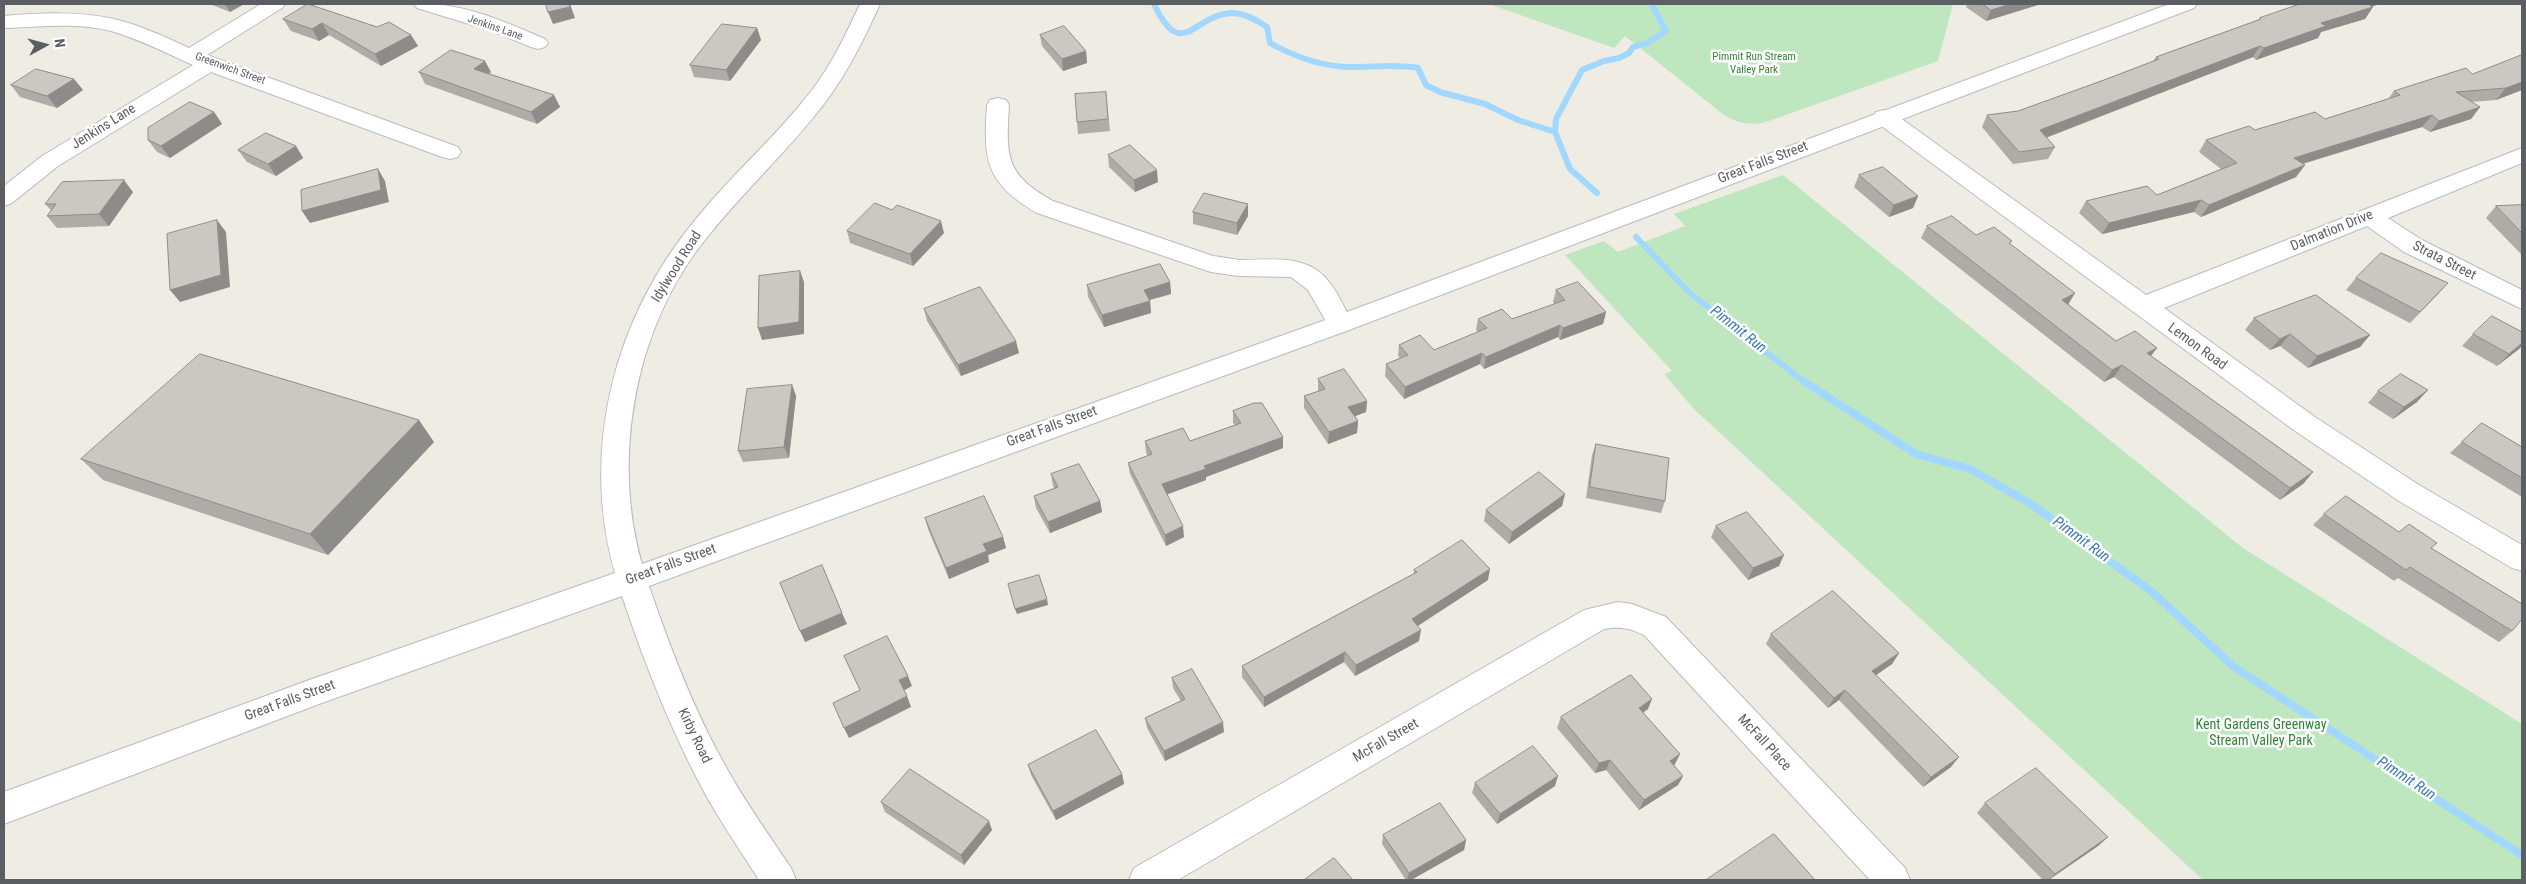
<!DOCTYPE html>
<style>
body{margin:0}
#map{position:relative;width:2526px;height:884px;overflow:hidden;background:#eeece3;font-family:"Roboto Condensed",sans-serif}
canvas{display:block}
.frame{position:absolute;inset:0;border:5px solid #5b5f64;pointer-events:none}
.north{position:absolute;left:20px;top:20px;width:50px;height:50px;-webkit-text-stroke:4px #fff;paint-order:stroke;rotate:83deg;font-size:14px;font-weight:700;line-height:20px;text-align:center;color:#5b5f64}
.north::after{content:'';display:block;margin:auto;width:18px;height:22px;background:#5b5f64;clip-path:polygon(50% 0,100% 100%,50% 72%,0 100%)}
</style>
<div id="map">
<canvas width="2526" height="884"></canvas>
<div class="frame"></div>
<div class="north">N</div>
</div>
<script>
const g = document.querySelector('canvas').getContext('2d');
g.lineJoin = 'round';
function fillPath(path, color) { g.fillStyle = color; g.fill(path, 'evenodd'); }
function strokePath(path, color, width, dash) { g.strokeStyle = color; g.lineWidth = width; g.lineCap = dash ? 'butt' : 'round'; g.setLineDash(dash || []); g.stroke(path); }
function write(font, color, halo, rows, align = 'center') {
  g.font = font + ' "Roboto Condensed",sans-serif'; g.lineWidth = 5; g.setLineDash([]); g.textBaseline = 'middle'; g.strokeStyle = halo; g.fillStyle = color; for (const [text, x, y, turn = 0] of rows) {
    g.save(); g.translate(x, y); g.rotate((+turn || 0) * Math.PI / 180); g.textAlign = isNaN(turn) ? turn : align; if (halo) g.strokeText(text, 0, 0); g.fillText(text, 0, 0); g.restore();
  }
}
fillPath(new Path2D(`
 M1489 4H1953L1938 61 1766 122C1751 126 1737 123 1724 115L1625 36 1614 48Z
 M1783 175 2243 548 2522 724V880H2203L1694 409 1664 374 1672 371 1565 255 1604 241 1618 252 1685 226 1674 214Z`), '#bfe7bf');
strokePath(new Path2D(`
 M1154 4C1182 63 1193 15 1231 13 1245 13 1257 20 1267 27L1270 43C1295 57 1323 67 1352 67 1374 67 1395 64 1418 68L1426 85 1440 92 1485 104 1518 120 1555 132
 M1597 193 1570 169 1555 132 1556 119 1582 70 1604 61 1619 58 1629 53 1633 47 1647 43 1666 31 1652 5 1654 4
 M1636 237 1691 294 1806 383`), '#a2d8ff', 6);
strokePath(new Path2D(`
 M1805 382 1916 454 1970 469 2031 504 2151 591 2234 667 2522 855`), '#a2d8ff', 8);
const street = new Path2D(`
 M261 4H285L282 8 207 55 458 147 461 152 458 157 450 159 442 157 211 72 58 166 12 203 4 206V186L42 156 193 65C166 53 139 39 111 31 76 22 39 27 4 28V16C41 13 78 11 114 19 140 25 165 37 189 48Z
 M414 4C459 1 504 21 545 39L548 43 545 47 538 49 531 47 495 32 417 8Z
 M998 98 1006 100 1009 105C1006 157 1005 174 1053 201L1213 256C1222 257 1231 259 1240 260 1270 260 1302 254 1325 277 1337 290 1345 309 1353 324L1349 330 1340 333 1331 330 1308 290 1291 277 1238 276 1211 272 1037 213C986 183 983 161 987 105L990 100Z
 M1884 110 1892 112 2146 295 2522 148V163L2388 218 2422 240 2522 290V309L2404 252 2367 226 2164 308 2315 417 2419 485 2522 545V571L2512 568 2399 501 2295 431 1876 122 1873 117 1876 112Z
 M1618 602 1632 604 1666 617 1905 868 1910 880H1870L1644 635C1630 628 1619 626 1604 629L1178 880H1129L1134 868 1584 610Z`);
const secondary = new Path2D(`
 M860 4H880C865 37 849 70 827 100 789 151 740 194 701 245 634 333 612 458 642 564L1331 318 2169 4H2197L2194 8 1349 330 649 586C670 648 694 711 727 769 746 803 769 835 791 868L796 880H759C740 850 720 821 703 790 670 728 644 662 622 596L319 704 4 824V792L312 679 615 573C580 449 614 318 696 219 732 174 777 136 812 90 832 64 846 34 860 4Z`);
strokePath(street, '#b8bbc0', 2);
strokePath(secondary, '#b7bac0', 2);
fillPath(street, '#fff');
fillPath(secondary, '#fff');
fillPath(new Path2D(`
 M210 4H244L230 12Z
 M1967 4H2041L1986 21 1966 7Z
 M2373 7 2365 19 2321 32 2318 38 2256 60 2253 57 2046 138 2055 147 2048 159 2013 164 1982 127 1987 115 2018 111 2104 80 2153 61 2156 57 2258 20 2260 18Z
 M283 19 377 27 411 35 418 46 381 66 329 35 319 41 291 31Z
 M757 28 761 40 730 81 694 77 690 65Z
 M1040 35 1086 51 1087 63 1063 71 1042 46Z
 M419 72H491L489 74 554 95 560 107 537 124 425 84Z
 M2472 74 2522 90 2496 100 2471 102 2480 107 2471 119 2430 132 2422 127 2303 164 2305 165 2296 177 2201 217 2194 212 2102 234 2079 213 2086 201 2157 195 2221 169 2199 152 2206 140 2255 130 2325 119 2388 99 2394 91Z
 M74 79 83 90 57 108 20 97 11 85Z
 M1106 92 1110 131 1078 134 1077 122Z
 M214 112 222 124 170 158 157 152 148 140Z
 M296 146 303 158 276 176 247 162 238 150Z
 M1108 155 1158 182 1135 192 1109 167Z
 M1859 175 1918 196 1913 208 1889 217 1854 187Z
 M133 192 109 226 57 228 47 216 51 210 45 204Z
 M1248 204V216L1237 235 1193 224V212Z
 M2522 205V254H2521L2486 218 2496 206Z
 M1927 226 1976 235 2011 244 2068 304 2116 341 2157 348 2151 356 2313 472 2303 484 2280 500 2114 377 2104 382 1921 238Z
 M847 231 944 233 913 266 850 243Z
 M2356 278 2448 283 2410 323 2346 290Z
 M1170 282 1171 294 1150 300 1151 313 1104 327 1088 297 1087 285Z
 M1556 290 1606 312 1603 324 1560 340 1558 337 1484 369 1480 364 1404 399 1385 376 1386 364 1400 358 1398 356 1399 345 1434 350 1478 332 1476 330 1478 319H1512L1555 304 1553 302Z
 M924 309 1019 353 961 376 927 321Z
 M2254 318 2370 335 2360 347 2308 368 2280 346 2270 350 2245 330Z
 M2473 334 2519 349 2497 366 2462 346Z
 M1318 379 1367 401 1366 412 1355 416 1358 421 1357 433 1328 444 1304 408V396L1318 391Z
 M792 385 796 396 789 458 743 462 738 451Z
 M2378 391 2417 402 2393 419 2368 403Z
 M1233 411 1283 448 1206 477V480L1167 494 1184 537 1166 546 1130 474 1128 463 1148 456 1146 453 1145 441H1190L1235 425 1233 423Z
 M2482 423 2522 447V497L2450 453Z
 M434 442 328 555 103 480 81 459Z
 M1596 444 1665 501 1661 513 1586 498 1592 455Z
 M1051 474 1100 501 1102 512 1050 533 1036 508 1034 496 1054 488 1053 486Z
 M1565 494 1562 506 1509 544 1484 521 1486 510Z
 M2324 514 2399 532 2432 548 2512 631 2499 642 2398 578 2394 581 2313 525Z
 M925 518 1003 537 1006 548 988 555 989 562 949 579 928 529Z
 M1716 526 1779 566 1748 580 1711 537Z
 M1414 570 1488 580 1418 626 1419 641 1355 676 1344 662 1264 707 1242 677V666L1414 574Z
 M1771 634 1899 653 1892 664 1876 675 1951 767 1923 787 1839 700 1828 708 1766 644Z
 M1172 678 1224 732 1165 761 1147 728 1145 718 1181 701 1173 688Z
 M1648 709 1643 713 1675 764 1674 765 1683 776 1678 785 1639 810 1606 770 1595 773 1557 728 1561 717Z
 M1028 765 1122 774 1124 784 1056 820 1031 775Z
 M1475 783 1555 786 1497 824 1472 793Z
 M881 802 992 830 964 865 885 812Z
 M1985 803 2108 837 2098 846 2049 880H2043L1977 813Z
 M1383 835 1466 840 1464 850 1411 880H1406L1382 844Z`), '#afaca7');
fillPath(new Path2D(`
 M225 4H244L230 12Z
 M569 4H570L575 18 553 24 548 12Z
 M2011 4H2041L1986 21 1991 10Z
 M2363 4H2379L2366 9 2373 7 2365 19 2321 32 2318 38 2256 60 2264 48Z
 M322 23 329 35 319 41 312 29Z
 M757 28 761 40 730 81 726 70Z
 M411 35 418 46 381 66 375 54Z
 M2260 46 2253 57 2034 142 2040 130Z
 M1086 51 1087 63 1063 71 1062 59Z
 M485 61 491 72 480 81 474 69Z
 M74 79 83 90 57 108 47 96Z
 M2522 82V90L2496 100 2506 88Z
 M554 95 560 107 537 124 531 112Z
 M2480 107 2471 119 2430 132 2439 121Z
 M214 112 222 124 170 158 161 146Z
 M2432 115 2422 127 2285 169 2294 158Z
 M296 146 303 158 276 176 268 164Z
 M2305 165 2296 177 2201 217 2209 205Z
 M378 169 385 181 389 202 310 223 302 211Z
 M1157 170 1158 182 1135 192 1134 180Z
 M124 180 133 192 109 226 99 214Z
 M1918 196 1913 208 1889 217 1894 205Z
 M2201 200 2194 212 2102 234 2109 223Z
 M1248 204V216L1237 235V223Z
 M217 220 226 232 230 287 180 302 170 290Z
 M941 221 944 233 913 266 910 254Z
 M800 271 804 282V334L762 340 758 328Z
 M1170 282 1171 294 1145 301 1144 290Z
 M2448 283 2437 295 2410 323 2420 312Z
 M2075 293 2068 305 2062 300Z
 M1150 301 1151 313 1104 327 1102 315Z
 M1606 312 1603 324 1560 340 1563 328Z
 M1560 325 1558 337 1484 369 1486 357Z
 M2290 334 2280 346 2270 350 2280 339Z
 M2370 335 2360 347 2308 368 2317 356Z
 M1016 341 1019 353 961 376 958 365Z
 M2522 343V346L2519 349 2497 366 2509 354Z
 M2157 348 2148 359 2147 353Z
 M1482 353 1480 364 1404 399 1405 387Z
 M2122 365 2114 377 2104 382 2112 370Z
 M792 385 796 396 789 458 784 447Z
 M2428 390 2417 402 2393 419 2404 407Z
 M1367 401 1366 412 1348 419V407Z
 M419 420 434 442 328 555 310 534Z
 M1358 421 1357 433 1328 444 1329 432Z
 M1283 437V448L1206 477V480L1163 496 1162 484 1204 466Z
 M2313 472 2303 484 2280 500 2290 488Z
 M1565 494 1562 506 1509 544 1512 532Z
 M1100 501 1102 512 1050 533 1048 522Z
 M1183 526 1184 537 1166 546 1165 535Z
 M1003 537 1006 548 988 555 989 562 949 579 946 568 983 544Z
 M1784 555 1779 566 1748 580 1753 568Z
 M1490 569 1488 580 1411 630 1412 619Z
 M1047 599 1048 605 1017 614 1015 609Z
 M842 613 847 624 805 642 800 631Z
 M1421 630 1419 641 1355 676 1356 665Z
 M1345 652 1344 662 1264 707V697Z
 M1899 653 1892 664 1866 682 1872 671Z
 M908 676 912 686 903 691 899 680Z
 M1845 690 1839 700 1828 708 1834 698Z
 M907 696 911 707 849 738 844 728Z
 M1652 699 1648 709 1634 718 1639 708Z
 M1223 722 1224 732 1165 761 1164 751Z
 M1680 754 1675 764 1665 771 1670 761Z
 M1959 757 1951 767 1923 787 1931 777Z
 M1610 760 1606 770 1595 773 1599 763Z
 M1122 774 1124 784 1056 820 1053 811Z
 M1558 776 1555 786 1497 824 1500 814Z
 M1683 776 1678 785 1639 810 1644 800Z
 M989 821 992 830 964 865 961 855Z
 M2108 837 2098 846 2048 880 2055 874Z
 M1466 840 1464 850 1411 880H1407L1409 873Z`), '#8e8c88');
const building = new Path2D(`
 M308 4 377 27 389 22 411 35 375 54 322 23 312 29 283 19Z
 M546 4H569L570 7 548 12Z
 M1983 4H2011L1991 10Z
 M2300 4H2368L2373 7 2321 23 2326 26 2264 48 2260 46 2040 130 2055 147 2019 152 1987 115 2018 111 2104 80 2159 59 2156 57 2261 19 2260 18Z
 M722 24 757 28 726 70 690 65Z
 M1064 26 1086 51 1062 59 1040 35Z
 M451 50 485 61 474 69 554 95 531 112 419 72Z
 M2522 55V82L2506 88 2456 92 2480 107 2439 121 2432 115 2294 158 2305 165 2209 205 2201 200 2109 223 2086 201 2147 186 2157 195 2237 163 2206 140 2249 126 2255 130 2315 112 2325 119 2400 95 2394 91 2466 68 2472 74Z
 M36 69 74 79 47 96 11 85Z
 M1106 92 1108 119 1077 122 1075 94Z
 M190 102 214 112 161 146 148 140V128Z
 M266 133 296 146 268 164 238 150Z
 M1130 145 1157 170 1134 180 1108 155Z
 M1883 167 1918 196 1894 205 1859 175Z
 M378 169 381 190 302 211 301 190Z
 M124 180 99 214 47 216 56 204H45L62 182Z
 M1204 193 1248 204 1237 223 1193 212Z
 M875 203 892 210 897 205 941 221 910 254 847 231Z
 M2522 205V233L2496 206Z
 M1952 216 1976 235 1994 227 2012 241 2009 243 2075 293 2062 300 2116 341 2135 331 2157 348 2147 353 2313 472 2290 488 2122 365 2112 370 1927 226Z
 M217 220 221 275 170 290 167 234Z
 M2381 253 2448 283 2420 312 2356 278Z
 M1160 264 1170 282 1144 290 1150 301 1102 315 1087 285Z
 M800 271 799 322 758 328 759 276Z
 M1578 282 1606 312 1563 328 1560 325 1486 357 1482 353 1405 387 1386 364 1408 355 1399 345 1420 335 1434 350 1487 328 1478 319 1502 309 1512 319 1565 300 1556 290Z
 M980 287 1016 341 958 365 924 309Z
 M2316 295 2370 335 2317 356 2290 334 2280 339 2254 318Z
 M2492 316 2522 332V343L2509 354 2473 334Z
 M200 354 419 420 310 534 81 459Z
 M1344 369 1367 401 1348 407 1358 421 1329 432 1304 396 1325 389 1318 379Z
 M2401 374 2428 390 2404 407 2378 391Z
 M792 385 784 447 738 451 747 389Z
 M1254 403H1262L1283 437 1204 466 1206 469 1162 484 1183 526 1165 535 1128 463 1152 454 1145 441 1183 428 1190 441 1241 423 1233 411Z
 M2482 423 2522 447V478L2462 442Z
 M1596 444 1669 458 1665 501 1590 487Z
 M1079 464 1100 501 1048 522 1034 496 1058 487 1051 474Z
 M1539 472 1565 494 1512 532 1486 510Z
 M984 496 1003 537 983 544 987 551 946 568 925 518Z
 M2346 496 2399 532 2409 524 2437 543 2431 548 2522 604V619L2512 631 2410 567 2406 570 2324 514Z
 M1747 512 1784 555 1753 568 1716 526Z
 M1462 540 1490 569 1412 619 1421 630 1356 665 1345 652 1264 697 1242 666 1417 572 1414 570Z
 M822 565 842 613 800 631 780 583Z
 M1039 575 1047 599 1015 609 1008 584Z
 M1833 591 1899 653 1872 671 1959 757 1931 777 1845 690 1834 698 1771 634Z
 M887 636 908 676 899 680 907 696 844 728 833 703 860 690 844 656Z
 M1192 669 1223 722 1164 751 1145 718 1185 699 1172 678Z
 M1631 675 1652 699 1639 708 1680 754 1670 761 1683 776 1644 800 1610 760 1599 763 1561 717Z
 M1096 730 1122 774 1053 811 1028 765Z
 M1533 746 1558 776 1500 814 1475 783Z
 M2036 768 2108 837 2055 874 1985 803Z
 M910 769 989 821 961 855 881 802Z
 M1440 803 1466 840 1409 873 1383 835Z
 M1774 834 1815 880H1706Z
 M1334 858 1353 880H1304Z`);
fillPath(building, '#cbc8c2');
strokePath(building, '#8e8c88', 1);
write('11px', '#5b5f64', '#fff', [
 ["Jenkins Lane",495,28,19],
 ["Greenwich Street",230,69,20]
]);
write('11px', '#328535', '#fff', [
 ["Pimmit Run Stream",1754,57],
 ["Valley Park",1754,70]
]);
write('14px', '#5b5f64', '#fff', [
 ["Jenkins Lane",104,127,-32],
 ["Great Falls Street",1763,163,-21],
 ["Dalmation Drive",2332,231,-22],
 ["Strata Street",2444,261,27],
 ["Idylwood Road",677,267,-58],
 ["Lemon Road",2197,347,36],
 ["Great Falls Street",1052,427,-20],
 ["Great Falls Street",671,565,-20],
 ["Great Falls Street",290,701,-20],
 ["Kirby Road",694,736,64],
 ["McFall Street",1386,741,-30],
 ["McFall Place",1764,743,47]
]);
write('14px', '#328535', '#fff', [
 ["Kent Gardens Greenway",2261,725],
 ["Stream Valley Park",2261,741]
]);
write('italic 15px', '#3c78b4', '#fff', [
 ["Pimmit Run",1738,330,38],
 ["Pimmit Run",2081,540,36],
 ["Pimmit Run",2406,779,33]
]);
</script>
